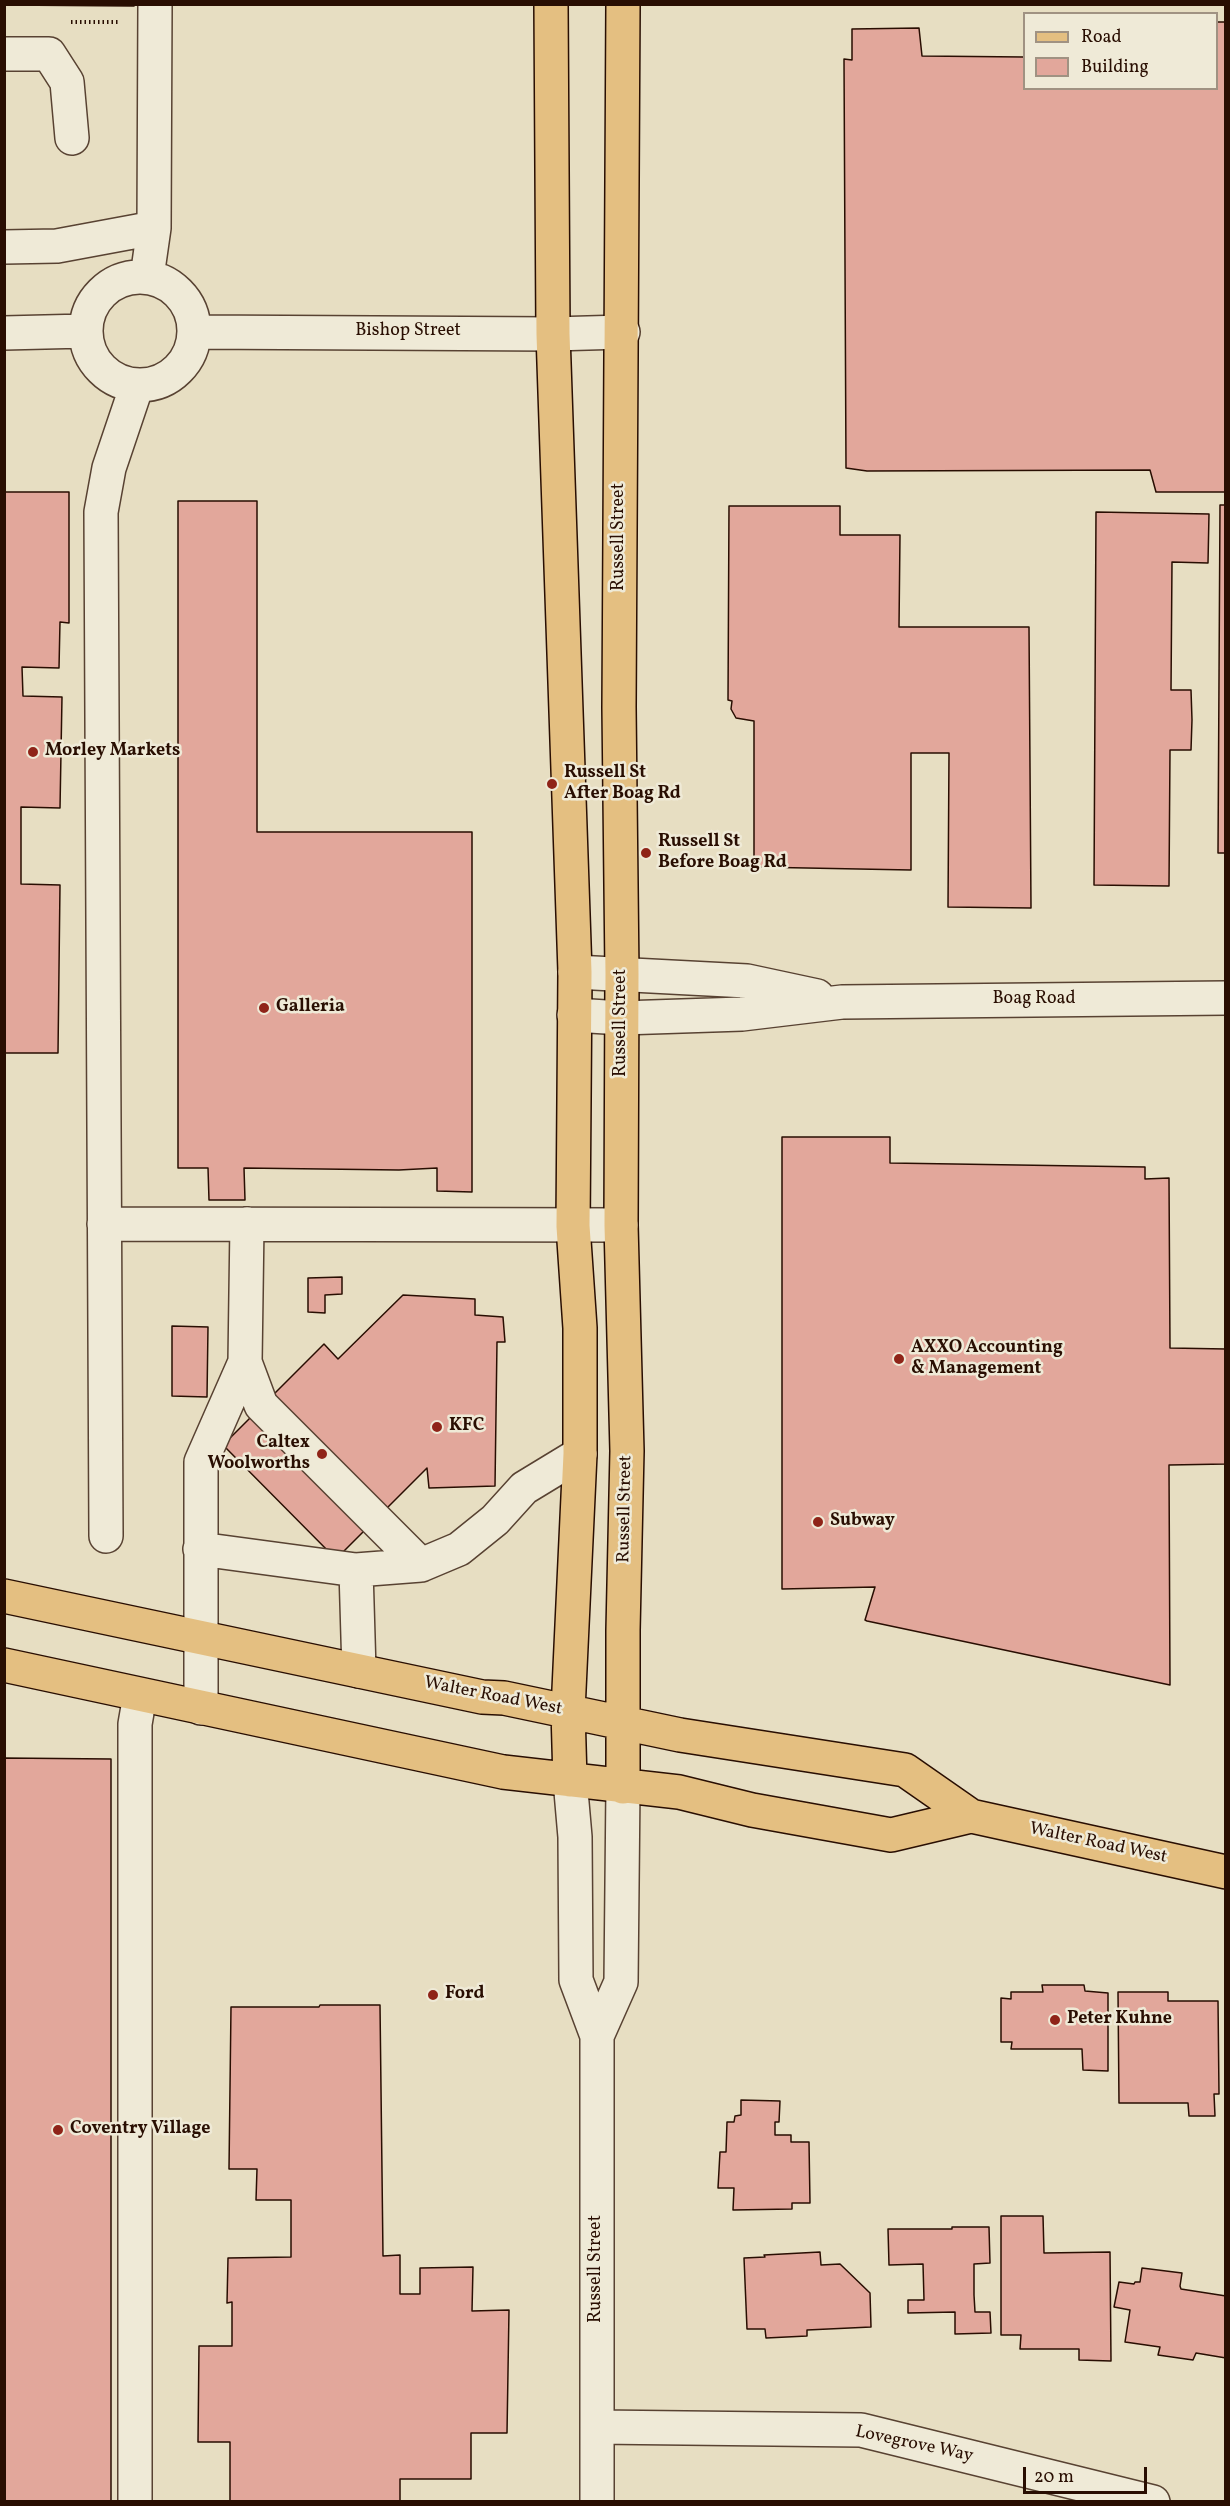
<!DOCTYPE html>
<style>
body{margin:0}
#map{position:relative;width:1230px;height:2506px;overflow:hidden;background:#e7dec2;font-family:Vollkorn,serif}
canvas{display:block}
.frame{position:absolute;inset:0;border:6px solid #290e02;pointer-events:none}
.legend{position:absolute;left:1023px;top:12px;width:195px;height:78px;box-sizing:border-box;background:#efead7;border:2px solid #a09282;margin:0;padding:8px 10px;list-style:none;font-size:18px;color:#290e02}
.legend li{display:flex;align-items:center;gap:12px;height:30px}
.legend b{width:30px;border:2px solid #a09282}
.scale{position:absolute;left:1023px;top:2467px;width:124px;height:27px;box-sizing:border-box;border:3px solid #290e02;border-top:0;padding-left:8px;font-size:18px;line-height:21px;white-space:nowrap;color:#290e02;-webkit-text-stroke:4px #efead7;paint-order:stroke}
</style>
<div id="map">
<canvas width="1230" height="2506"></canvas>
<div class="frame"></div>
<ul class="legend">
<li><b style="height:8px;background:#e4bf81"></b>Road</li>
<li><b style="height:16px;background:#e2a79b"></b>Building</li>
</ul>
<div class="scale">20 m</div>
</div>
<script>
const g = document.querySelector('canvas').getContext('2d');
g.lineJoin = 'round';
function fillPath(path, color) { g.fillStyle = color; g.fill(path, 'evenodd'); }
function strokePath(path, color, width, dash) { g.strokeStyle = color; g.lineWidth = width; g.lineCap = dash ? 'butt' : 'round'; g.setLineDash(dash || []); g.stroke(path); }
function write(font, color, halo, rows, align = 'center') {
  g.font = font + ' Vollkorn,serif'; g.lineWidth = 5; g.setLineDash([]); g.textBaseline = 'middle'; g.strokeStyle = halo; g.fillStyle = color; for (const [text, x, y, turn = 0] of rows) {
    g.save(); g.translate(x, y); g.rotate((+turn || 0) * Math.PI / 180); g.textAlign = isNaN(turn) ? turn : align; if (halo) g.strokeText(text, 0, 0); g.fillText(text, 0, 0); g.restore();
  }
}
const building = new Path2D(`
 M4 4H133L134 6 4 5Z
 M1216 22H1226V492H1156L1150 470 867 471 846 468 844 59 852 60V29L919 28 922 56 1024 57V88H1216Z
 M4 492H69V623L60 622 59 668 22 667 23 696 62 697 60 808 21 807V884L60 885 58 1053H4Z
 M178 501H257V832H472V1192L437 1191V1168L399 1170 244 1168 245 1200H209L208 1168H178Z
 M1220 505H1226V853H1218Z
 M729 506H840V535H900L899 627H1029L1031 908 948 907 949 753H911V870L754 867V721L736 718 731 709 732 701 728 700Z
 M1096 512 1209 514 1208 563 1172 562 1171 690H1191L1192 720 1191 750H1170L1169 886 1094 885Z
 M782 1137H890V1163L1145 1167V1179L1169 1178 1170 1348 1226 1349V1464L1169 1465 1170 1685 867 1621 865 1620 875 1587 782 1589Z
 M342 1277V1294L325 1295V1313L308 1312V1278Z
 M403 1295 475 1299V1315L503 1317 505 1342H497L495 1486 429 1488 427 1468 336 1559 223 1445 324 1344 338 1359Z
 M172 1326 208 1327 207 1397 172 1396Z
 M4 1758 111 1759V2502H4Z
 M1042 1985H1084L1085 1991 1108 1993V2071L1083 2070 1082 2049H1011L1012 2042H1001V1998L1011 1999V1992H1043Z
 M1118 1992H1168V2001H1218L1219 2094H1214L1215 2116H1189L1188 2103H1119Z
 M320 2005H380L383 2256 400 2255V2294H420V2268L473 2267 472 2311 509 2310 507 2433H471V2479H400V2502H230V2442H198L199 2346H232V2302L227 2303 228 2258 291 2257V2200H256L257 2169H229L231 2007H319Z
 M741 2100 780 2101 779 2122H775V2135H791V2142H809L810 2203H792V2209L733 2210 734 2188H718L720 2152H726L727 2122H734L735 2116 741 2115Z
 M1001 2216H1043L1044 2253 1110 2252 1111 2361 1079 2360V2349H1020L1021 2335H1001Z
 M952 2227H989L990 2263 974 2264V2295L975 2312H990L991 2333 955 2334V2312L908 2313V2300H924L923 2264 889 2265 888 2229H952Z
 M820 2252 821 2265 840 2264 870 2293 871 2327 807 2330V2336L766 2338 765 2329H747L744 2258 765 2257 764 2255Z
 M1142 2268 1182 2273 1180 2286 1181 2289 1226 2296V2358L1196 2353 1193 2360 1158 2355 1160 2347 1125 2342 1130 2310 1114 2307 1119 2282 1134 2284 1135 2282H1140Z`);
fillPath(building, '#e2a79b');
strokePath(building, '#290e02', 1.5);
const minor = new Path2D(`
 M4 54H49L67 82 72 138
 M4 247 57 246 154 228
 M147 277 154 228 155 4
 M86 331a54 54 0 1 1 108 0a54 54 0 1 1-108 0Z
 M194 332 553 334 623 332
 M4 333 86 331
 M575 972 747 981 817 996
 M574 1015 622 1018 742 1014 842 1002 1226 998
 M104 1224 621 1225
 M247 1224 245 1362 261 1405 421 1565
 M106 1536 101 512 109 468 137 385
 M200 1549 356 1570 421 1565 459 1549 495 1520 524 1488 580 1454
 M356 1570 359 1671
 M201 1708V1462L245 1362
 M570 1780 575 1837 576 1980 597 2036V2502
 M597 2036 621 1982 623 1787
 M597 2427 861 2430 1153 2502
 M135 2502V1724L140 1695`);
const major = new Path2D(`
 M551 4 553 334 575 972 573 1226 580 1328V1454L568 1711 570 1780
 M4 1596 482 1697 504 1698 680 1735 905 1770 971 1816 1226 1872
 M4 1665 503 1772 679 1792 752 1810 891 1835 971 1816
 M623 1787V1630L627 1451 621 1225 622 974 619 707 623 4`);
strokePath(minor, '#584232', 36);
strokePath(major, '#290e02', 36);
strokePath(new Path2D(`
 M71 22H118`), '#290e02', 4, [1.5, 3]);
strokePath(minor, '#efead7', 33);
strokePath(major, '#e4bf81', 33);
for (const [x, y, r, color] of [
 [33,752,6,"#8f2418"],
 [552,784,6,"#8f2418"],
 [646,853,6,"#8f2418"],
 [264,1008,6,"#8f2418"],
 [899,1359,6,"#8f2418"],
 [437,1427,6,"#8f2418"],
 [322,1454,6,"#8f2418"],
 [818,1522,6,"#8f2418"],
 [433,1995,6,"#8f2418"],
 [1055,2020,6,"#8f2418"],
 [58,2130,6,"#8f2418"]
]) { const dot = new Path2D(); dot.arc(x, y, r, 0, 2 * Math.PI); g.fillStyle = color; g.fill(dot); strokePath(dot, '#efead7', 2); }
write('18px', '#290e02', '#efead7', [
 ["Bishop Street",408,332],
 ["Russell Street",620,537,-90],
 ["Boag Road",1034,1000],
 ["Russell Street",622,1023,-90],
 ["Russell Street",626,1509,-89],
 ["Walter Road West",493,1697,11],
 ["Walter Road West",1098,1844,12],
 ["Russell Street",597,2269,-90],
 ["Lovegrove Way",914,2445,12]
]);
write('bold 18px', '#290e02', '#efead7', [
 ["Morley Markets",45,752],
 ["Russell St",564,774],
 ["After Boag Rd",564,795],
 ["Russell St",658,843],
 ["Before Boag Rd",658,864],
 ["Galleria",276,1008],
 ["AXXO Accounting",911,1349],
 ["& Management",911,1370],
 ["KFC",449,1427],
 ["Caltex",310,1444,"right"],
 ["Woolworths",310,1465,"right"],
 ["Subway",830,1522],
 ["Ford",445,1995],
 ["Peter Kuhne",1067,2020],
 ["Coventry Village",70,2130]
], 'left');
</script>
